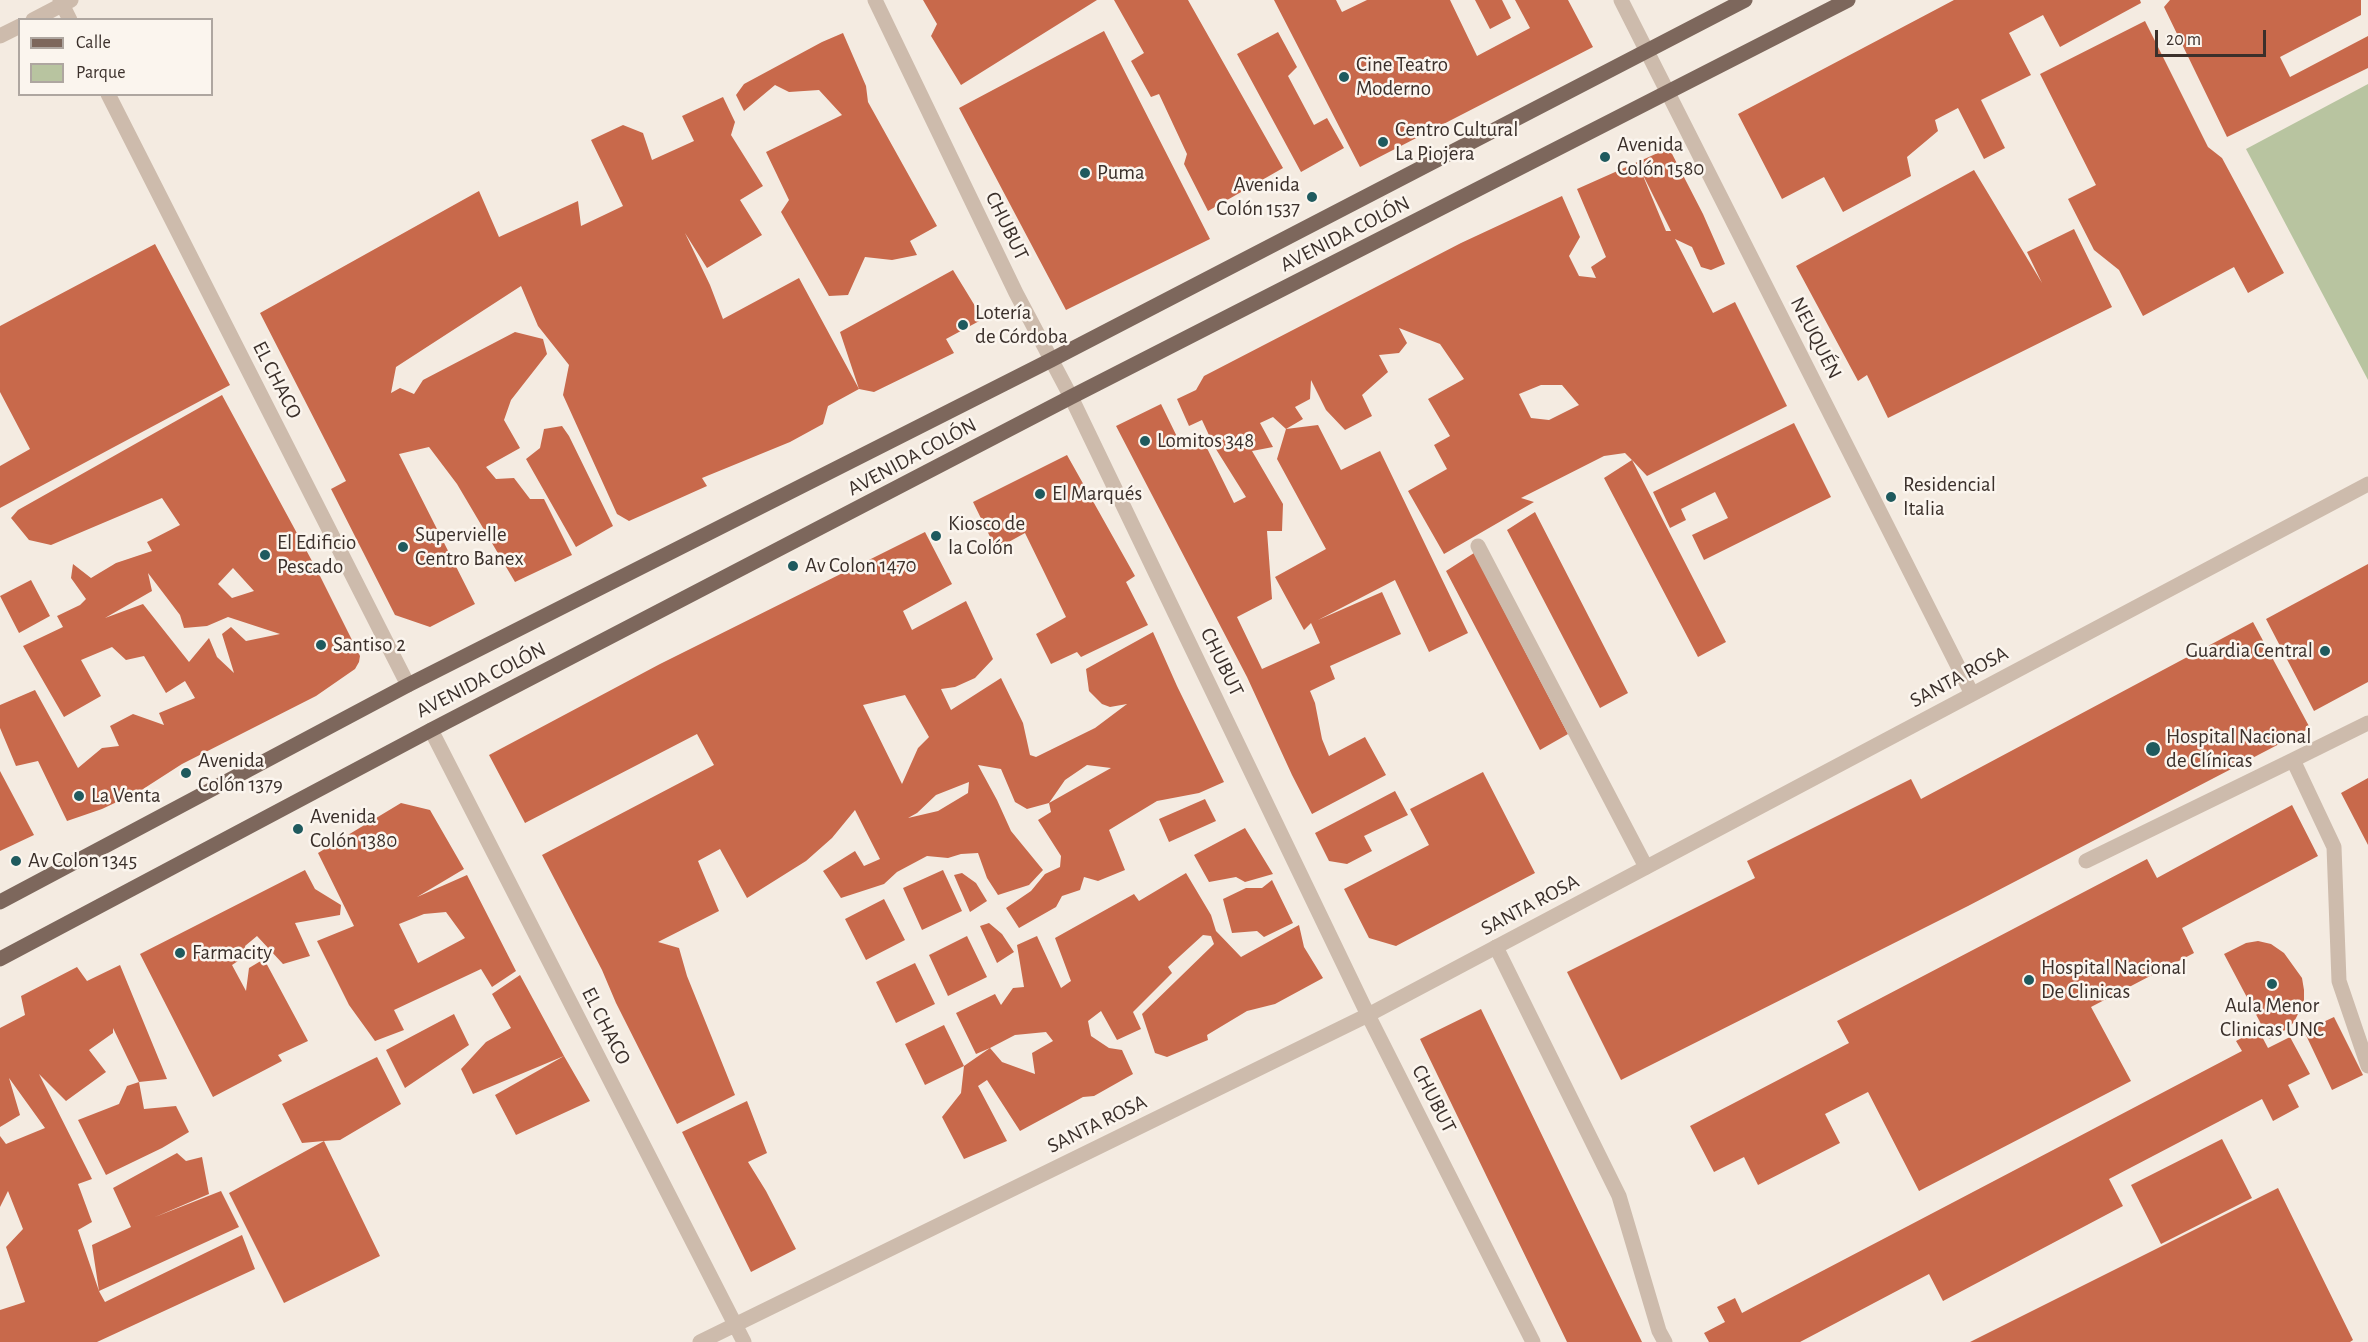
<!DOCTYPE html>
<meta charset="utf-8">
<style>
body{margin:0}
#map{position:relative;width:2368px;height:1342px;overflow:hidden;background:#f4ebe1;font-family:"Alegreya Sans",sans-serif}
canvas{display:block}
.legend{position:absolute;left:18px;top:18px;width:195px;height:78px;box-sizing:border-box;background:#fbf5ee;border:2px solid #aea6a0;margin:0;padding:8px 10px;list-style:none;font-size:18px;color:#3b302b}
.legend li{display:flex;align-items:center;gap:12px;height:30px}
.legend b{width:30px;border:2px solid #aea6a0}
.scale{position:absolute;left:2155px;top:30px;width:111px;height:27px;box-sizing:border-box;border:3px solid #3b302b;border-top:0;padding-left:8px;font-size:18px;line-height:21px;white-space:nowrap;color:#3b302b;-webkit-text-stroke:4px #fbf5ee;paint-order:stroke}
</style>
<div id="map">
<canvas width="2368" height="1342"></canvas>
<ul class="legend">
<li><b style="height:8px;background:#7d675c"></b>Calle</li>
<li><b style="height:16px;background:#b8c4a0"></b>Parque</li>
</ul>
<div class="scale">20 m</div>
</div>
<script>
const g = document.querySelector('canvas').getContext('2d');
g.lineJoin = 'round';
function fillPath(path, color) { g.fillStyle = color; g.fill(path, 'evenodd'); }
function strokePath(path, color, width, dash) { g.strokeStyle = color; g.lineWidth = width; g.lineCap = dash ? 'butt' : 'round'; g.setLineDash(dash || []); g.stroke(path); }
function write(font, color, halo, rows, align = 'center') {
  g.font = font + ' "Alegreya Sans",sans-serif'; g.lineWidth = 5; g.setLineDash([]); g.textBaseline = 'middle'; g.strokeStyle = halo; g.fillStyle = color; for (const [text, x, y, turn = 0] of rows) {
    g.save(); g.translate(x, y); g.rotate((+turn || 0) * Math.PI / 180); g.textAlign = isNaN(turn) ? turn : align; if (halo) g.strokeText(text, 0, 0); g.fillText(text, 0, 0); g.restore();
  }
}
fillPath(new Path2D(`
 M2368 84V380L2246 149Z`), '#b8c4a0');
fillPath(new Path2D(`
 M923 0H1097L961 85 931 36 937 24Z
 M1114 0H1188L1283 168 1208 211 1184 164 1187 154 1159 94 1151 97 1131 61 1144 53Z
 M1274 0H1336L1342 12 1367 0H1450L1477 56 1530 28 1515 0H1568L1593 47 1360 167Z
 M1475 0H1502L1511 18 1490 29Z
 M1954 0H2140L2141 3 2060 47 2043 15 2009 33 2031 75 1981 100 2005 148 1984 159 1958 108 1935 120 1938 131 1907 157 1911 176 1843 212 1824 177 1782 199 1738 114Z
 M2170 0H2361V15L2280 57 2290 77 2368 36V68L2227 137 2164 7Z
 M2145 21 2208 147 2222 158 2284 273 2248 293 2234 267 2143 316 2119 270 2094 250 2068 199 2096 185 2040 74Z
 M1104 31 1210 239 1066 310 959 108Z
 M1278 32 1297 67 1288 76 1314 125 1327 118 1344 148 1301 172 1237 54Z
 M843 33 866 86 868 102 937 226 910 241 917 255 892 260 865 257 848 295 829 296 781 212 789 200 766 152 842 115 819 90 789 92 775 85 744 111 736 95 744 84 822 42Z
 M723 97 735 122 731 135 763 186 740 200 762 235 707 268 685 233 710 285 723 319 799 278 859 389 828 406 823 424 790 442 702 478 707 486 629 521 617 514 563 395 569 365 538 326 521 286 396 367 391 393 400 388 414 394 423 380 515 332 543 339 547 354 511 400 504 420 520 448 486 467 496 479 514 478 530 499H544L572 555 515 582 457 484 429 447 399 454 475 604 430 627 395 615 331 489 346 481 260 313 479 191 499 237 578 201 581 226 623 206 591 140 623 125 643 133 652 160 694 141 682 116Z
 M1669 148 1703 214 1725 264 1711 270 1701 267 1692 247 1675 239 1713 313 1735 302 1787 406 1647 476 1632 460 1726 642 1698 657 1604 478 1632 460 1625 453 1604 456 1521 498 1534 502 1444 554 1408 491 1447 469 1434 445 1450 436 1428 399 1464 379 1440 344 1399 328 1407 343 1399 353 1379 355 1388 372 1362 395 1372 416 1345 430 1326 410 1311 380 1310 399 1295 407 1303 419 1286 429 1318 425 1341 470 1380 451 1468 633 1429 652 1395 580 1318 620 1382 592 1401 634 1330 666 1335 679 1310 691 1315 703 1322 739 1329 756 1365 737 1386 775 1312 814 1292 775 1247 677 1116 426 1161 404 1183 449 1203 440 1234 503 1246 497 1214 446 1202 420 1189 426 1177 399 1196 390 1204 376 1461 243 1562 196 1580 237 1569 256 1579 276 1596 278 1591 267 1606 257 1577 189ZM1641 171 1671 231H1666ZM1541 385H1562L1579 405 1549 420 1531 418 1519 394ZM1273 417 1286 429 1277 459 1326 549 1275 577 1304 630 1311 623 1320 643 1262 669 1237 617 1272 599 1267 531H1282L1283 504 1252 451 1273 447 1260 423Z
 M1974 170 2042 283 2027 252 2074 229 2112 307 1888 418 1867 375 1858 381 1796 266Z
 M155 244 230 385 0 508V466L30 449 0 392V326Z
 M953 270 983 319 946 339 954 353 874 392 859 389 840 332Z
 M222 395 318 572 360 656 359 662 355 669 316 696 182 764 140 791 102 809 67 821 38 761 16 766 0 728V705L35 690 78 768 102 748 119 746 110 726 133 714 164 725 159 713 195 698 185 681 166 693 144 656 126 660 112 647 81 660 101 696 64 717 23 646 63 627 57 616 80 605 86 599 71 578 73 564 91 578 116 563 152 551 147 542 180 525 162 498 51 545 29 540 11 518 18 510ZM233 568 254 591 232 598 218 584ZM148 573 180 615 184 628 207 626 228 617 280 634 246 641 231 627 222 634 234 673 217 657 209 638 189 662 143 604 105 618 152 591Z
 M1794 423 1831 497 1704 560 1692 535 1728 518 1715 492 1681 509 1686 520 1670 528 1653 492Z
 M562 426 569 436 613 526 576 547 526 459 540 448 544 429Z
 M1067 455 1135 576 1126 582 1148 625 1081 657 1077 652 1051 664 1036 634 1066 617 1025 533 996 549 973 502Z
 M1535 512 1628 693 1600 708 1507 530Z
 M925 532 952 584 903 611 912 630 966 601 993 659 975 678 955 687 941 689 951 710 1001 678 1023 723 1030 755 1036 757 1095 728 1127 704 1110 707 1102 704 1089 691 1086 669 1153 632 1177 686 1224 782 1199 793 1157 801 1109 830 1125 870 1098 881 1084 877 1080 890 1062 896 1056 907 1019 928 1006 908 1031 891 1045 874 1060 867 1061 856 1038 820 1051 812 1049 803 1111 768 1087 765 1065 780 1049 803 1027 809 1015 802 1001 769 978 765 997 800 1011 831 1043 870 1029 885 998 895 987 878 978 853 961 854 948 858 927 856 897 872 884 884 841 898 823 871 855 851 864 866 880 859 855 810 832 838 806 861 747 898 720 849 698 861 719 911 658 942 679 948 687 976 735 1095 677 1124 616 1003 602 970 542 855 714 765 697 734 525 823 489 755 660 664ZM905 695 929 737 918 748 902 784 863 705ZM969 782 968 793 938 811 908 818 917 813 936 795Z
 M1474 553 1568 734 1540 750 1446 571Z
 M2368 564V682L2314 711 2266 619Z
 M31 580 50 616 19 633 0 596Z
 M2253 622 2310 728 1968 906 1621 1080 1567 972 1755 878 1747 861 1911 779 1921 799Z
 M0 771 34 835 0 851Z
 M1483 772 1535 873 1396 946 1369 938 1344 889 1429 845 1410 809Z
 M2368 778V845L2341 793Z
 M1395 791 1408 815 1364 836 1372 851 1347 864 1329 861 1315 833Z
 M1205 799 1216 821 1169 842 1159 819Z
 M401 803 430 810 464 869 417 897 467 875 516 971 492 987 481 969 394 1010 404 1030 375 1041 349 1005 317 941 354 926 318 853ZM446 912 465 938 418 963 399 924 424 914Z
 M2292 805 2318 856 2182 928 2194 953 2091 1007 2131 1081 1919 1191 1868 1092 1825 1114 1840 1143 1758 1185 1744 1157 1714 1172 1690 1126 1849 1043 1837 1021 2147 859 2157 878Z
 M1245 828 1273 874 1245 882 1236 877 1209 882 1194 855Z
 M305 870 315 889 341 905 340 915 295 923 310 956 283 964 257 936 245 946 247 955 232 965 246 991 249 968 264 959 308 1041 278 1055 282 1061 213 1097 140 954Z
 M943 870 962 911 922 930 903 888Z
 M962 873 976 883 987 901 970 912 954 875Z
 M1186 873 1211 915 1216 931 1241 957 1299 925 1304 947 1323 978 1275 1004 1247 1011 1207 1035 1208 1040 1167 1057 1155 1053 1142 1014 1214 944 1211 936 1203 935 1168 967 1172 973 1133 1012 1141 1029 1117 1040 1101 1011 1088 1021 1091 1036 1109 1048 1122 1050 1133 1074 1094 1096 1083 1097 1020 1131 987 1080 978 1086 1007 1141 964 1159 942 1117 961 1093 964 1066 990 1048 976 1054 956 1013 995 994 1001 1005 1013 988 1024 987 1017 945 1037 936 1061 988 1071 981 1055 938 1134 894 1139 901ZM1046 1032 1053 1041 1032 1053 1035 1074 1002 1062 990 1048 1015 1035Z
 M1272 880 1293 923 1264 937 1257 931 1232 933 1223 899 1246 888H1262Z
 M884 899 905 940 866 960 845 919Z
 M989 923 1002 934 1014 952 997 963 980 926Z
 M967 936 987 977 948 996 929 955Z
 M2258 941 2271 944 2284 953 2302 978 2304 990V1002L2294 1022 2287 1029 2269 1039 2224 954 2246 943Z
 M915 963 935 1004 896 1023 876 982Z
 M120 965 167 1079 139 1082 113 1028V1033L89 1050 106 1072 66 1101 39 1074 92 1179 78 1184 92 1222 78 1230 99 1291 92 1245 131 1227 113 1188 177 1153 186 1161 202 1157 209 1194 155 1217 221 1191 239 1227 99 1291 100 1293 105 1302 242 1235 255 1269 97 1342H0V1310L25 1302 6 1247 23 1229 8 1191 0 1207V1136L6 1144 45 1128 9 1078 20 1115 0 1127V1028L25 1015 21 996 77 967 87 981Z
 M520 975 564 1056 473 1094 461 1069 486 1042 511 1028 492 994Z
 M1481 1009 1642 1342H1567L1420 1039Z
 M454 1014 469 1045 405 1088 386 1050Z
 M2334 1017 2363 1075 2332 1090 2304 1031Z
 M944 1025 964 1066 925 1085 905 1044Z
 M2258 1029 2268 1048 2290 1037 2310 1074 2288 1085 2299 1107 2273 1121 2262 1099 2109 1179 2123 1206 1943 1301 1929 1274 1800 1342H1709L1704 1333 1725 1322 1717 1307 1735 1298 1742 1313 2242 1051 2236 1041Z
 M564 1056 590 1101 516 1135 495 1095Z
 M377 1057 401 1104 340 1140 324 1141 380 1256 284 1303 229 1193 324 1141 302 1143 282 1104Z
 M139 1082 144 1109 176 1106 189 1132 162 1148 106 1175 78 1120 119 1104 127 1086Z
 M747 1101 767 1153 748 1162 766 1191 796 1249 751 1272 682 1132Z
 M2222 1139 2252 1198 2161 1244 2131 1185Z
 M2278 1188 2353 1340 2350 1342H1970Z`), '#c8694b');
strokePath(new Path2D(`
 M1478 546 1646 867
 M2368 723 2293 760 2334 847 2339 981 2368 1066
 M2086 861 2293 760
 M1496 947 1619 1196 1659 1331 1665 1342`), '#cdbbac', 15);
strokePath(new Path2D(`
 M60 0 70 20
 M875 0 1016 293 1071 397 1368 1015 1533 1342
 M1621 0 1972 694
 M33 20 71 0
 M0 36 20 26
 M108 94 408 685
 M431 730 744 1342
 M700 1342 1368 1015 2368 484`), '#cdbbac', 15);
strokePath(new Path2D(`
 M0 902 408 685 1051 360 1745 0
 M0 959 431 730 1071 397 1848 0`), '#7d675c', 15);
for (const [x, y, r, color] of [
 [1344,77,6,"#1f5a5e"],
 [1383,142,6,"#1f5a5e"],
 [1605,157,6,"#1f5a5e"],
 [1085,173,6,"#1f5a5e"],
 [1312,197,6,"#1f5a5e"],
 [963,325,6,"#1f5a5e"],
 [1145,441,6,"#1f5a5e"],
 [1040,494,6,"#1f5a5e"],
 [1891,497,6,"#1f5a5e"],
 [936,536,6,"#1f5a5e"],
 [403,547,6,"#1f5a5e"],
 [265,555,6,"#1f5a5e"],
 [793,566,6,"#1f5a5e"],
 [321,645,6,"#1f5a5e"],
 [2325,651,6,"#1f5a5e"],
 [2153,749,8,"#1f5a5e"],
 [186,773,6,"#1f5a5e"],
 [79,796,6,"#1f5a5e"],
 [298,829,6,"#1f5a5e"],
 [16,861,6,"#1f5a5e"],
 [180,953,6,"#1f5a5e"],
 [2029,980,6,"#1f5a5e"],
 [2272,984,6,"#1f5a5e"]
]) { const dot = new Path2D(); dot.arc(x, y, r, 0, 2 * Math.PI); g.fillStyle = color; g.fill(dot); strokePath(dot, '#fbf5ee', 2); }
write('21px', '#3b302b', '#fbf5ee', [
 ["Cine Teatro",1356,65],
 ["Moderno",1356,89],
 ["Centro Cultural",1395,130],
 ["La Piojera",1395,154],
 ["Avenida",1617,145],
 ["Colón 1580",1617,169],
 ["Puma",1097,173],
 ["Avenida",1300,185,"right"],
 ["Colón 1537",1300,209,"right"],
 ["Lotería",975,313],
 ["de Córdoba",975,337],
 ["Lomitos 348",1157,441],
 ["Residencial",1903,485],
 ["Italia",1903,509],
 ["El Marqués",1052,494],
 ["Kiosco de",948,524],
 ["la Colón",948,548],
 ["Supervielle",415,535],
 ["Centro Banex",415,559],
 ["El Edificio",277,543],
 ["Pescado",277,567],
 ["Av Colon 1470",805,566],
 ["Santiso 2",333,645],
 ["Guardia Central",2313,651,"right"],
 ["Hospital Nacional",2166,737],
 ["de Clínicas",2166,761],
 ["Avenida",198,761],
 ["Colón 1379",198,785],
 ["La Venta",91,796],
 ["Avenida",310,817],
 ["Colón 1380",310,841],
 ["Av Colon 1345",28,861],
 ["Farmacity",192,953],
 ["Hospital Nacional",2041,968],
 ["De Clinicas",2041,992],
 ["Aula Menor",2272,1006,"center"],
 ["Clinicas UNC",2272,1030,"center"]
], 'left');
write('21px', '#3b302b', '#fbf5ee', [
 ["CHUBUT",1007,226,64],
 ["AVENIDA COLÓN",1345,234,-27],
 ["NEUQUÉN",1816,338,63],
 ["EL CHACO",277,380,63],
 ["AVENIDA COLÓN",912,457,-28],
 ["CHUBUT",1222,662,64],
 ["SANTA ROSA",1959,677,-28],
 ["AVENIDA COLÓN",481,680,-27],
 ["SANTA ROSA",1530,905,-28],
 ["EL CHACO",606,1026,63],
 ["CHUBUT",1434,1099,63],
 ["SANTA ROSA",1097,1124,-26]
]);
</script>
